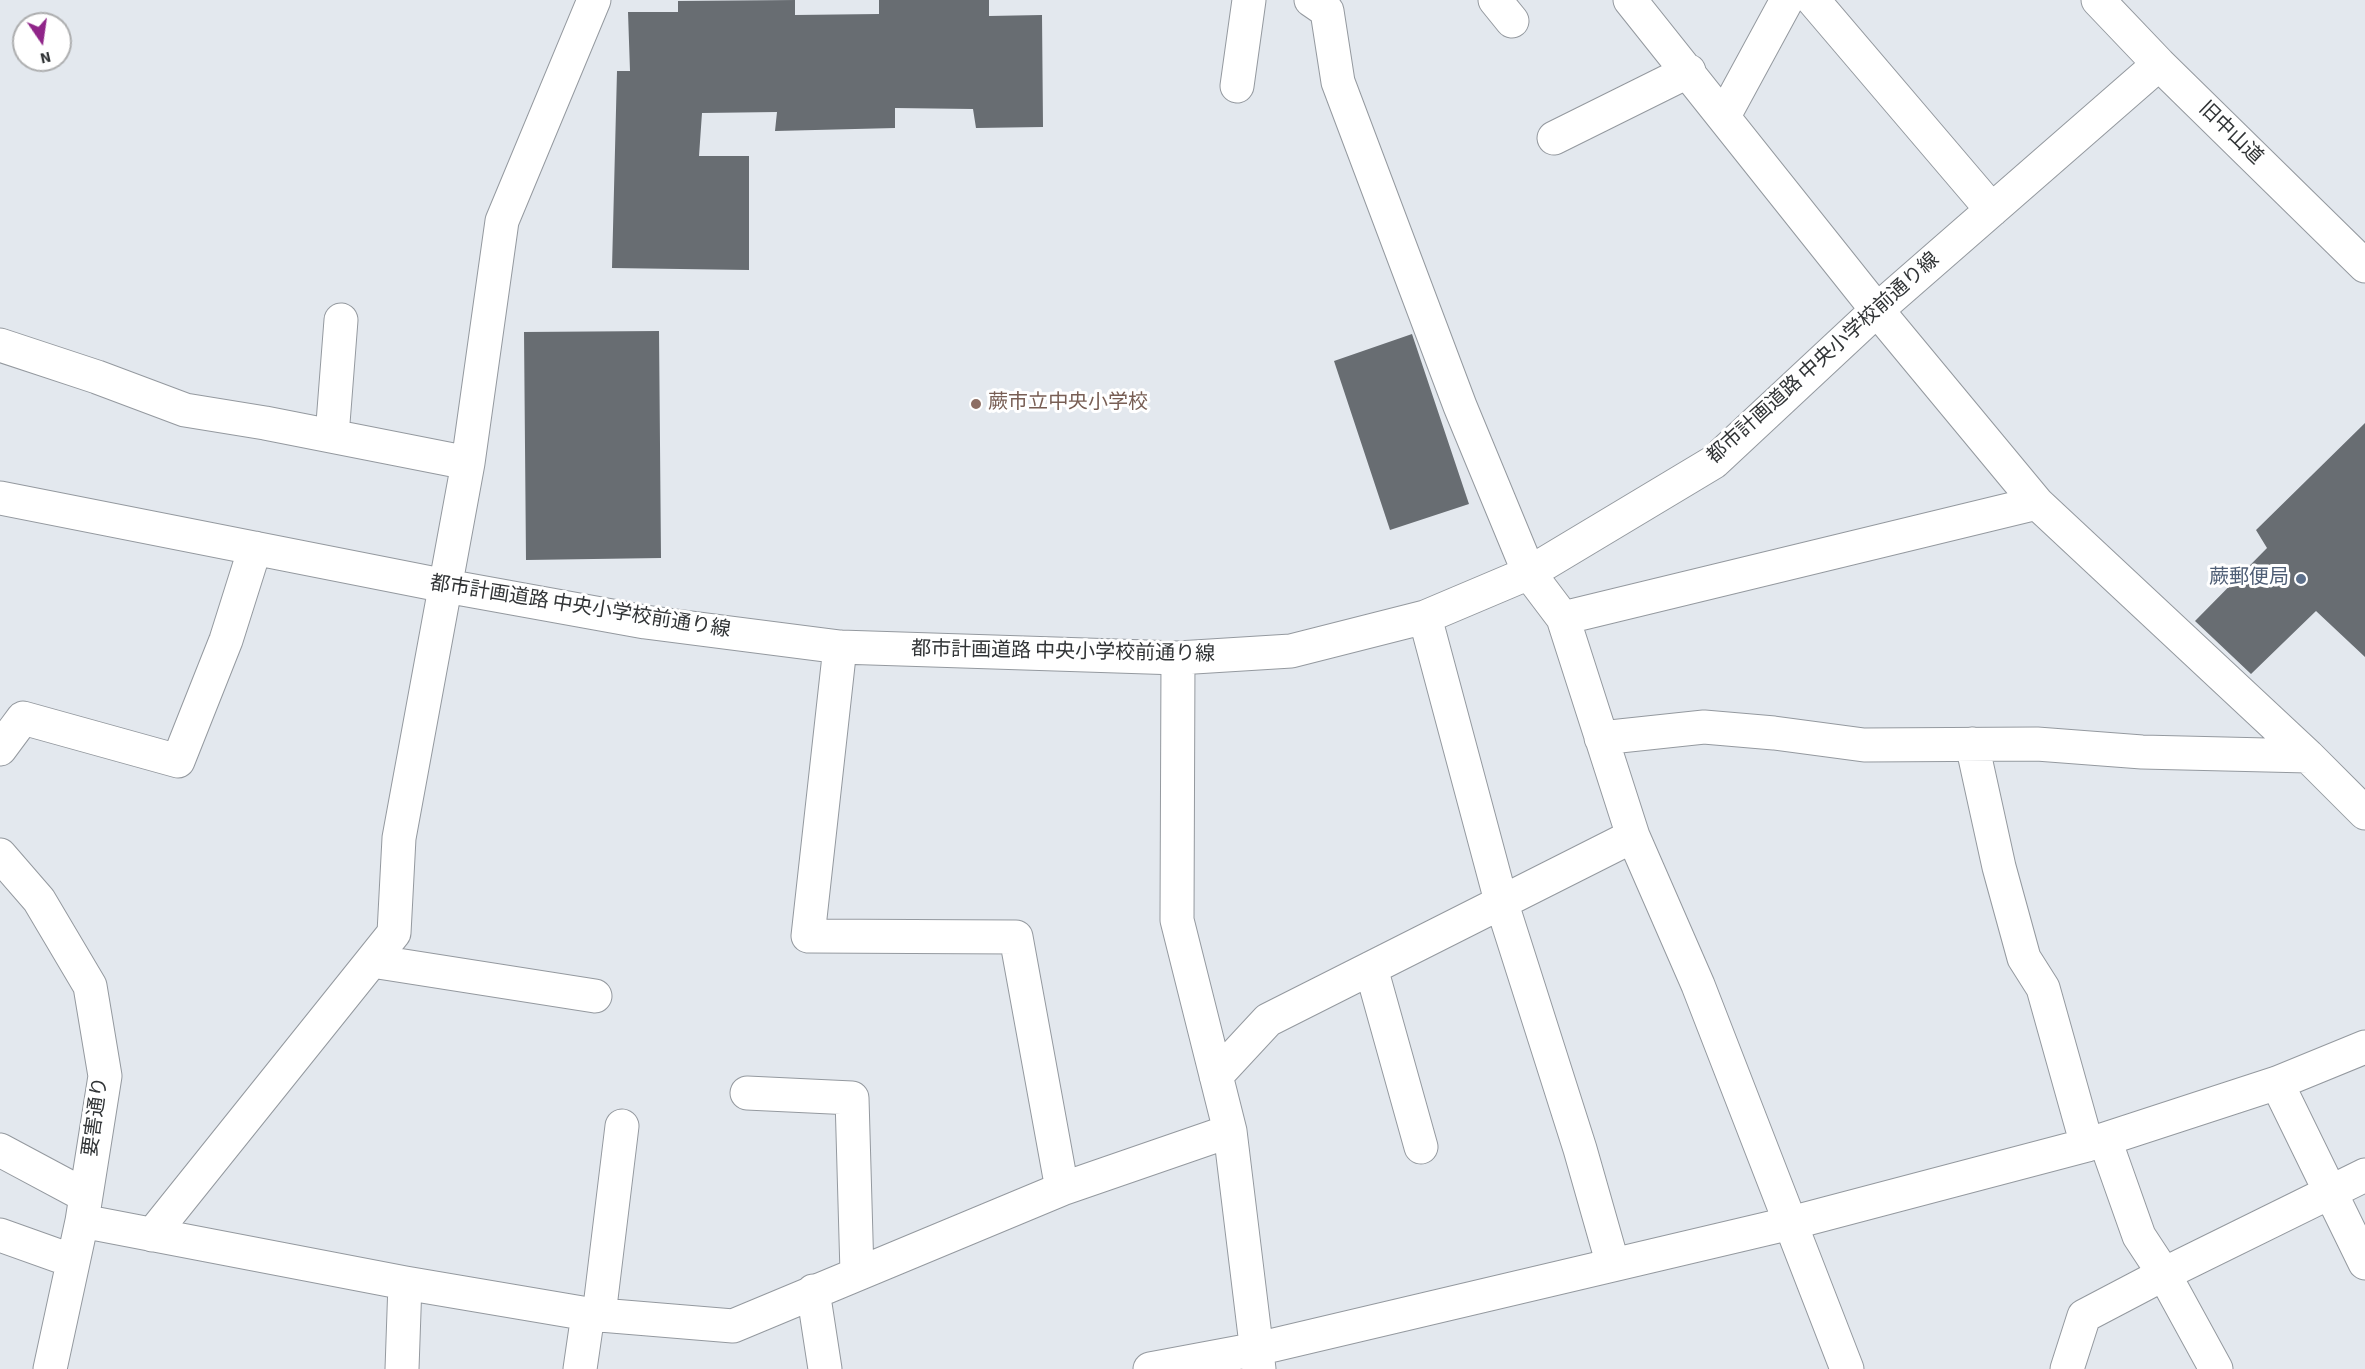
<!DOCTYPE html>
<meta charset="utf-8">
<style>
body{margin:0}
#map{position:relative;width:2365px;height:1369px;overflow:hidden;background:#e3e8ee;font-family:"Source Sans 3",sans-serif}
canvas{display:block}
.north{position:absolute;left:12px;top:12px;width:60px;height:60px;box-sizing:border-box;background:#fff;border:2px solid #adaeaf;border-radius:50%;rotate:167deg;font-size:16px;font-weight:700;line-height:24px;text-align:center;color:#313436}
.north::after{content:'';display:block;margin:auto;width:21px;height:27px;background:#902589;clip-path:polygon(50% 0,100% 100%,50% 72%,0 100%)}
</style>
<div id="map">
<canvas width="2365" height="1369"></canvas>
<div class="north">N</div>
</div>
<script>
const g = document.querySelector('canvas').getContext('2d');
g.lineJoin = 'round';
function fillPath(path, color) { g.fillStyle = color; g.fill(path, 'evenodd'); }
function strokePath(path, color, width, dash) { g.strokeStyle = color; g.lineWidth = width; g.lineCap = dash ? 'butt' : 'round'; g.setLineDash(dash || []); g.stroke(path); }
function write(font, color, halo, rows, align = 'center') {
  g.font = font + ' "Source Sans 3","Noto Sans JP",sans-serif'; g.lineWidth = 6; g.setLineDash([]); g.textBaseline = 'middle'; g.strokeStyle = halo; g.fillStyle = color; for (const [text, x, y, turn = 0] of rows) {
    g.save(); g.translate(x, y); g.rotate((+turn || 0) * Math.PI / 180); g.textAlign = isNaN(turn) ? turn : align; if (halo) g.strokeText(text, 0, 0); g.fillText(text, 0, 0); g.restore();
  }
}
fillPath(new Path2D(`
 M795 0V15L879 14V0H989V16L1042 15 1043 127 976 128 973 109 895 108V128L775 131 777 112 702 113 699 156H749V270L612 268 617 71H630L628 12H678V1Z
 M659 331 661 558 526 560 524 332Z
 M1412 334 1469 504 1390 530 1334 361Z
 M2365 423V657L2316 611 2251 674 2195 621 2267 548 2256 530Z`), '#686d72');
const minor = new Path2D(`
 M1311 0 1327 11 1338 82 1460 406 1529 573 1563 618 1633 836 1698 985 1847 1369
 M1495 0 1512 21
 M1630 0 1877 310 2037 503 2308 756 2365 813
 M1813 0 1992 210
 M2098 0 2159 64 2365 266
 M1237 86 1249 0
 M1724 116 1787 0
 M1554 138 1689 71
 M0 345 97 377 185 410 265 423 468 463
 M332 436 341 320
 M0 498 446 586 645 622 840 647 1178 658 1291 651 1425 617 1529 573 1714 462 1877 310 2159 64
 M1425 617 1501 901 1580 1149 1613 1265
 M1563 618 2037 503
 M840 647 808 936 1016 937 1062 1189
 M1178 658 1177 920 1230 1131 1259 1369
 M1601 738 1704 727 1774 733 1864 745 2037 744 2142 752 2308 756
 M1972 744 1999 867 2024 958 2043 988 2087 1145
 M0 749 23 718 178 761 226 640 255 548
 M0 855 39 900 90 986 105 1076 82 1221 50 1369
 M372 961 595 996
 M1371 968 1421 1147
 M1216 1076 1268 1020 1633 836
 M2277 1083 2365 1263
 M747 1093 852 1098 857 1273
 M2105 1140 2139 1236 2164 1274 2216 1369
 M0 1150 86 1196
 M82 1221 405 1283 588 1314 733 1326 1062 1189 1230 1131
 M0 1235 73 1261
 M152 1235 394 933 399 838 468 463 502 221 594 0
 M813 1291 825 1369
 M599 1315 622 1126
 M402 1369 405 1283
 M580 1369 588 1314
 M1150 1369 1257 1349 1791 1223 2087 1145 2277 1083 2365 1047
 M2067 1369 2084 1316 2164 1274 2365 1175`);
strokePath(minor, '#94999f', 35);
strokePath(minor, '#fff', 33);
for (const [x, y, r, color] of [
 [976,404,6,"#8d6e63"],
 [2301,579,6,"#5c6f8a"]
]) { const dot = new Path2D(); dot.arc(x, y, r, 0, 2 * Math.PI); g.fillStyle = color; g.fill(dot); strokePath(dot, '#fff', 2); }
write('20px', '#313436', '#fff', [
 ["旧中山道",2230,134,44],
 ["都市計画道路 中央小学校前通り線",1824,359,-42],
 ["都市計画道路 中央小学校前通り線",580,608,9],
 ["都市計画道路 中央小学校前通り線",1063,653,1],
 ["要害通り",97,1117,-82]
]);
write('20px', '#785e54', '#fff', [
 ["蕨市立中央小学校",988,404]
], 'left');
write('20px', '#4e5e75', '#fff', [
 ["蕨郵便局",2289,579]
], 'right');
</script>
